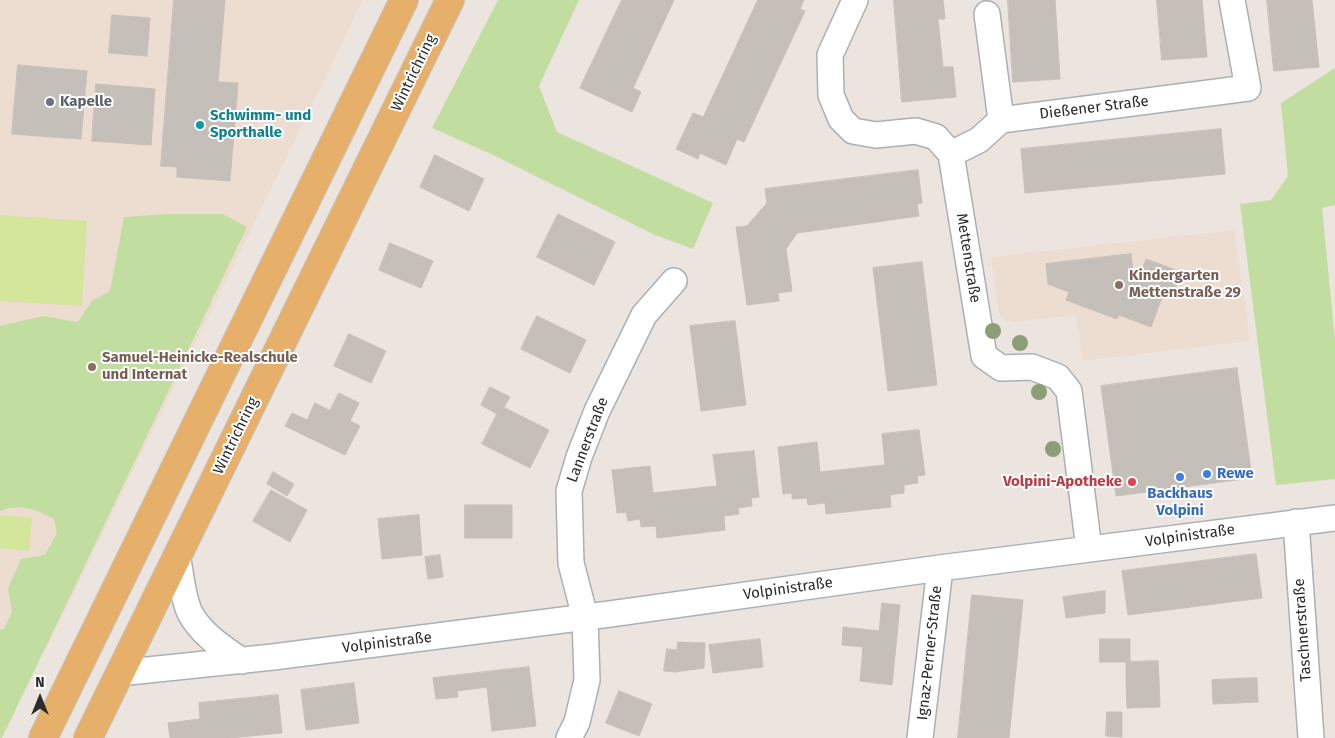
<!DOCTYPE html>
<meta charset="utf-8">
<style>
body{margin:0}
#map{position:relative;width:1335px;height:738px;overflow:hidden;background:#ece4df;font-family:"Fira Sans",sans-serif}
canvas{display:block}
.north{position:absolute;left:15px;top:673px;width:50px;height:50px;-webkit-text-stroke:4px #fff;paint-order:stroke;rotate:0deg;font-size:14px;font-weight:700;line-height:20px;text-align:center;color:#2b2b2b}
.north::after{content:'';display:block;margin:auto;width:18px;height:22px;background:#2b2b2b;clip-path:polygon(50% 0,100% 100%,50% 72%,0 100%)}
</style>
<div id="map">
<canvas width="1335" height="738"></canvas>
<div class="north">N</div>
</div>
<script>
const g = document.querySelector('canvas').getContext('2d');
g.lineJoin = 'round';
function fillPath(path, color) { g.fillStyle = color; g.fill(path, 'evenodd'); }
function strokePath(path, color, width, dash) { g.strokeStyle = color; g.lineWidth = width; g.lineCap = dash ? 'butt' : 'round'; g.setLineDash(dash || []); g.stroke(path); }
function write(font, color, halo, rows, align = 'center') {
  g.font = font + ' "Fira Sans",sans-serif'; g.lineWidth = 4; g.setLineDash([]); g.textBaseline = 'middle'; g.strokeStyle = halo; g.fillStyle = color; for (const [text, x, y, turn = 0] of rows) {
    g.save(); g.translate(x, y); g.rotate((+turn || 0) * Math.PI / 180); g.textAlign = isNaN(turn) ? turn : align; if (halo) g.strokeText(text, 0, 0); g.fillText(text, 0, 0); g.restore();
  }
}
fillPath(new Path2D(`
 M0 0H363L44 653 0 658Z
 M1234 230 1250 341 1083 361 1076 315 1014 322 1005 320 999 313 991 257Z`), '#ecddd0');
fillPath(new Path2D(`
 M498 0H579L539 86 557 132 713 203 693 249 655 235 489 153 432 128Z
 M1335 68V205L1322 208 1335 340V479L1276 485 1240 204 1271 200 1288 176 1281 103Z
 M169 214H223L247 227 2 738H0V630L4 629 12 612 8 588 21 559 45 555 57 533 54 519C34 509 22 503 0 511V326L43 316 78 322 92 301 110 291 124 217Z`), '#c1dea0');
fillPath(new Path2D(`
 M0 215 87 221 82 306 0 301Z
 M0 515 32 518 29 551 0 548Z`), '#d4e59c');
const building = new Path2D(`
 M174 0H225L218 82 238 83 230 181 177 177V167L161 166Z
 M622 0H674L633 88 641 92 632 112 580 88Z
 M758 0H804L800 9 805 11 744 142 737 139 726 165 700 153 698 159 676 149 693 113 703 117Z
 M894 0H943L945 19H938L943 67H953L956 97 902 102Z
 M1008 0H1055L1060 79 1013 82Z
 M1157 0H1202L1207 57 1162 60Z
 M1267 0H1312L1319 67 1274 71Z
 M112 15 150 18 147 56 109 53Z
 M18 65 87 71 81 139 12 134Z
 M96 84 155 89 151 145 92 141Z
 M1221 129 1225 174 1025 193 1021 149Z
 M435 155 484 179 469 211 420 187Z
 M918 170 922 203 917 204 919 216 797 233 786 249 792 291 778 293 779 301 747 305 736 227 747 226 767 203 765 189Z
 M558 214 615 242 594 285 537 257Z
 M390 243 433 261 421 288 379 270Z
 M1131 254 1133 272 1142 271 1146 259 1181 272 1173 295 1164 292 1151 327 1119 315 1117 319 1066 300 1069 292 1048 284 1046 264Z
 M922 262 937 385 888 391 873 268Z
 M537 316 586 340 570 373 521 349Z
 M735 321 746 405 701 411 690 326Z
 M349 334 386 351 371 383 334 366Z
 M1237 368 1252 478 1116 496 1101 386Z
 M490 387 510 397 504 407 501 406 497 414 481 405Z
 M339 393 359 403 350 421 330 411Z
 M315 403 360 426 345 455 285 426 292 413 307 420Z
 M501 406 549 430 530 468 482 444Z
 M919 430 925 475 917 476 918 483 904 485V493L890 495 891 507 826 514 825 503 808 505 807 498 792 499V493L783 494 778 447 817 442 820 472 885 465 882 434Z
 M754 451 759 497 751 498 752 506 738 508 739 514 724 516 725 530 657 538 656 526 641 527 640 519 628 521 626 512 617 513 612 470 650 466 653 493 717 486 713 455Z
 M273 472 294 484 287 496 267 484Z
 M271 490 307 510 290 542 253 521Z
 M465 505H512V538H465Z
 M419 515 422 555 382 559 378 519Z
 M1256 554 1262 598 1128 615 1122 571Z
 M440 555 443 577 428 579 425 557Z
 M1105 591V613L1066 618 1063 597Z
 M972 595 1023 600 1009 738H958Z
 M882 603 900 605 892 685 860 681 863 647 842 645 843 627 879 631Z
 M760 639 763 667 713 673 709 645Z
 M1100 639H1130V662H1100Z
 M678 642 705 643 704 668 675 672Z
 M667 649 678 650 675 672 664 671Z
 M1158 661 1159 678 1126 679V662Z
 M529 667 536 726 492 731 487 687 457 691 458 697 436 699 433 678Z
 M1159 678 1160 707 1127 708 1126 679Z
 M1257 678 1258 702 1213 704 1212 680Z
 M354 683 359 723 306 730 301 690Z
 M619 691 652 704 639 736 606 723Z
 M278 695 282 733 230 738H170L168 723 200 719 199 703Z
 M1107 712H1122V737L1106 736Z`);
fillPath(building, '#c5bfba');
strokePath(building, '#c7bfb9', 1);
const minor = new Path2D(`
 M855 0 830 55 831 95 841 119 853 131 876 135 916 131 936 137 951 154 984 356 1001 368 1032 367 1058 377 1069 391 1089 549
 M987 14 1001 120
 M951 154 979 140 1001 120 1248 88 1232 0
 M1296 522 1311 738
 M177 555C181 573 182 596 190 613 201 634 223 648 242 661
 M119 673 273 657 610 614 940 568 1335 518
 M569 738 577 722 587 680 585 617 571 563 569 491 579 457 597 411 644 315 674 281
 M920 738 940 568`);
const major = new Path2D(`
 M43 738 404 0
 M88 738 450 0`);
strokePath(minor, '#abb0b7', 28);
strokePath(major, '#c4c4c4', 30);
strokePath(minor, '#fff', 25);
strokePath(major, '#e6b06a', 28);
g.fillStyle = '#8b9e76';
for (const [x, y] of [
 [993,331],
 [1020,343],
 [1039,392],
 [1053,449]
]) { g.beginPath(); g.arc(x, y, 8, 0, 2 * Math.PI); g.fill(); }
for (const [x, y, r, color] of [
 [50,102,5,"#6b7280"],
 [200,125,5,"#0f9aa8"],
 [1119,285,5,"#8d6e63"],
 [92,367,5,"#8d6e63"],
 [1207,474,5,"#3f7fe0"],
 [1180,477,5,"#3f7fe0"],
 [1132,482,5,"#e0444e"]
]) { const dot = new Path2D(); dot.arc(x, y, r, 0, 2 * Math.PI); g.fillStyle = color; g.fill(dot); strokePath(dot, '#fff', 2); }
write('15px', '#2b2b2b', '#fff', [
 ["Wintrichring",414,73,-64],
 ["Dießener Straße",1094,108,-7],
 ["Mettenstraße",968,258,81],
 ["Wintrichring",236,436,-64],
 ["Lannerstraße",588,440,-69],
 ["Volpinistraße",1190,536,-8],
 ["Volpinistraße",788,589,-8],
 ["Taschnerstraße",1303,630,-94],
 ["Volpinistraße",387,643,-7],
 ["Ignaz-Perner-Straße",930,653,-84]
]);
write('bold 15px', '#5b616d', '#fff', [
 ["Kapelle",60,102]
], 'left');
write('bold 15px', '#0d838f', '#fff', [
 ["Schwimm- und",210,116],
 ["Sporthalle",210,133]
], 'left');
write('bold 15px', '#785e54', '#fff', [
 ["Kindergarten",1129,276],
 ["Mettenstraße 29",1129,293],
 ["Samuel-Heinicke-Realschule",102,358],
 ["und Internat",102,375]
], 'left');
write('bold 15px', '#366cbe', '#fff', [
 ["Rewe",1217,474],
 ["Backhaus",1180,494,"center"],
 ["Volpini",1180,511,"center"]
], 'left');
write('bold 15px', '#be3a42', '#fff', [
 ["Volpini-Apotheke",1122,482]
], 'right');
</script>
